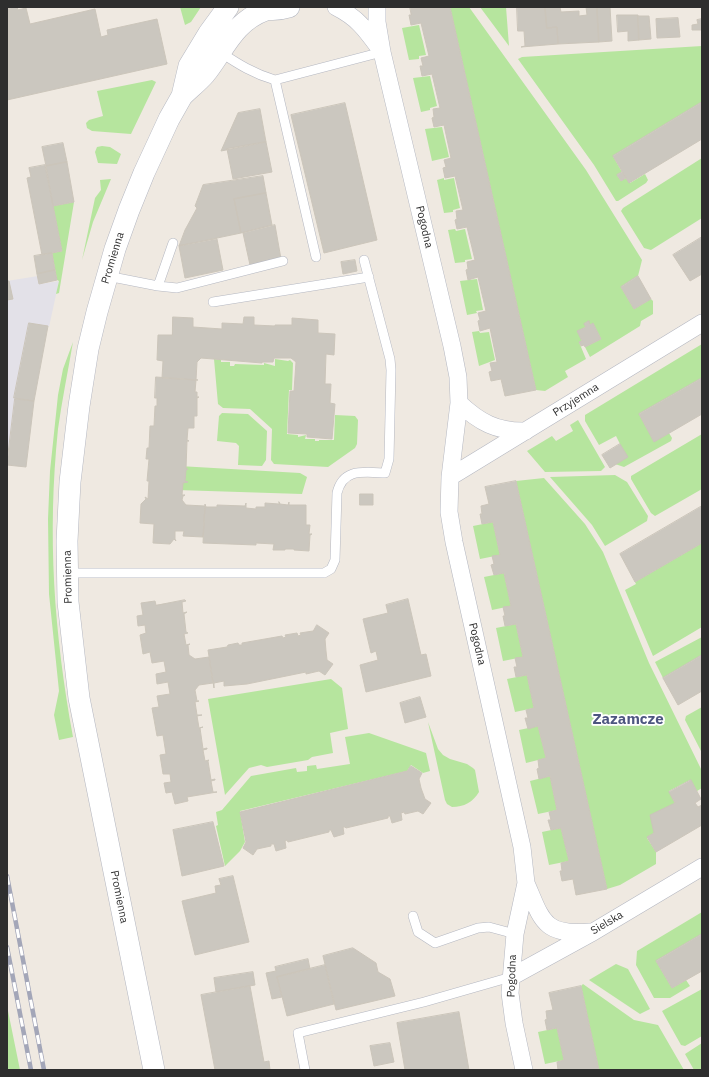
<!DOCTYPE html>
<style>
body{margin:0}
#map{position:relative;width:709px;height:1077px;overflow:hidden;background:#efe9e1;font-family:"IBM Plex Sans",sans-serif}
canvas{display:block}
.frame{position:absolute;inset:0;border:8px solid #2e2e2e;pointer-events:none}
</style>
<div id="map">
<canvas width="709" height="1077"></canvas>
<div class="frame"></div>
</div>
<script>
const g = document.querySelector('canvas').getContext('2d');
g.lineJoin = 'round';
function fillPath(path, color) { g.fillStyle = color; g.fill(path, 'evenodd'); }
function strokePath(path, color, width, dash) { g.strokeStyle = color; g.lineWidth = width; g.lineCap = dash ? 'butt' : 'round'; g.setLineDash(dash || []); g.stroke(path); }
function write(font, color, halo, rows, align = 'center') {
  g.font = font + ' "IBM Plex Sans",sans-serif'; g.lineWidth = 3.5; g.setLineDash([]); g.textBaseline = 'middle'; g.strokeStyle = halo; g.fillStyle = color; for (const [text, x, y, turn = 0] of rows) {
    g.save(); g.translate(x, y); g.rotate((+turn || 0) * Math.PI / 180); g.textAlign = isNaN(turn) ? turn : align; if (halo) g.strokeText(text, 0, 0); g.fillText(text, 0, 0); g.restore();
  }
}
fillPath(new Path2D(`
 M38 276 40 284 59 281 49 327 48 326 34 401 26 467 7 465V281Z`), '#e3e1e8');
fillPath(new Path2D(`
 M180 7H201L191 22 185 25Z
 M450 7H469L586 170 642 260 638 276 621 287 634 309 651 299 653 301V314L641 321 640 326 590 357 585 347 601 339 593 324 590 325 588 322 585 324 586 327 578 331 582 341 579 342 586 359 565 371 568 377 545 391 536 390Z
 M480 7H506L509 46Z
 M419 25 426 55 419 56V59L409 60 402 28Z
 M702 46V102L613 156 622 172 617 175 621 181 626 178 630 183 645 174 648 180 646 183 618 201H616L594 165 518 59 522 57Z
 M430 76 437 106 430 108V110L421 112 413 78Z
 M152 80 156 82 131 134 92 131 87 128 86 123 89 120 103 116 97 91Z
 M442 127 449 157 432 161 425 129Z
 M102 146 110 147 121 154 117 164 98 163 95 152 97 147Z
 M702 158V218L651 250 644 248 621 211 623 208Z
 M444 178V180L454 178 460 208 453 210V212L444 213 437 180Z
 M111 179 93 222 82 260 95 198 101 190 100 180Z
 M74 202 59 293 56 294 59 281 57 280 52 253 62 251 53 206Z
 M455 229 456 231 465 229 472 259 465 260V262L455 263 448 230Z
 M477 279 483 310 476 311 477 313 467 315 460 281Z
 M479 331 480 333 489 332 495 360 479 366 472 332Z
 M73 342C68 371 62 400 58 429 47 536 54 632 73 737L59 740 54 715 59 691 49 594 48 519 50 471 58 395 63 369Z
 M702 344V378L639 414 654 441 669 433 672 438 671 441 624 467 615 464 620 444 616 436 599 445 585 421V415Z
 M214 359 221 360V362H230V366H234L235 364 264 365V363L275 366V359L288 361 290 360 293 363 292 390H289L287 434 298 435V437L306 435 305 439H315V441H319V440H334L335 415 355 416 358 420 357 444 355 448 328 467 274 464 271 460 272 429 250 409 223 408 218 404Z
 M222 413 248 414 267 431 266 460 262 466 238 465 239 446 236 443 217 441 219 416Z
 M578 420 605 467 601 471 545 472 527 451 552 436 556 441 573 431 570 425Z
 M702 434V489L655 516 651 513 631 479V476Z
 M179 466 300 473 307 477 302 494 177 490Z
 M615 475 627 482 648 516 647 521 605 546 592 525 550 477Z
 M544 478 585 524 603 552 649 663 702 771V788L697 791 690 780 669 791 675 803 654 833 647 838 656 852V864L620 885 607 889 516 481Z
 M493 522 500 555 480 559 473 526Z
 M702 543V627L653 656 625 590 636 584 635 582Z
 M504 573 511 606 492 610 484 577Z
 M516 624 523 657 503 661 496 628Z
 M702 637V655L663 678 655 662Z
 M527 675 534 708 515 712 507 679Z
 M331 679 342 688 348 729 330 733 333 753 312 757 308 760 267 767 261 765 249 768 225 795 208 699Z
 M702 707V753L685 720 686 716Z
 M428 722 438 749 443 755 450 759 467 764 473 768 475 770 479 792C473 802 464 807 452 807L447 804 445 800Z
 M538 726 546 758 526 763 519 730Z
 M369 733 426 753 430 771 423 773 411 765 407 771 240 811 245 842 240 851 225 866 216 826 218 825 216 812 222 810 251 776 296 768 297 772 307 771V766L316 765 317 769 350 764 345 737Z
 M550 776 557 810 538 814 530 781Z
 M561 828 569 861 549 865 542 832Z
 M702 912V934L656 961 672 988 686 980 690 986 670 998H654L636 965 637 951Z
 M616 964 628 969 650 1009 640 1014 589 980Z
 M583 984 634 1020 658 1025 684 1070H599L581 986Z
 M702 989V1036L685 1046 681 1045 662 1011Z
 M7 1006 20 1070H7Z
 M557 1028 564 1060 545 1064 538 1032Z
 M702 1043V1070H694L685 1054Z`), '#b6e59e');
const building = new Path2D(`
 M15 7H17L18 10 26 8 30 24 95 9 101 37 108 35 107 30 157 19 167 64 7 100V9Z
 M410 7H450L536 390 505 396 501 379 491 381 489 372 492 371 490 363 497 362 490 328 480 331 478 321 480 320 478 313 486 311 478 277 468 280 466 270 468 269 467 262 475 260 467 227 457 229 455 220 457 219 456 211 463 210 455 176 445 178 443 168 446 167 444 160 451 158 444 125 434 127 432 118 434 117 433 109 440 108 432 74 422 76 420 66H423L421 58 429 56 421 23 411 25 409 15H411Z
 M517 7H545L547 28 557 27 558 44 521 47 525 46 524 31H518Z
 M545 7H560L561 12 579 11V16L587 15 586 7H597L599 42 558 44 557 27 547 28Z
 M597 7H610L612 41 599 42Z
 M617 15H638L639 40 628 41V31L618 32Z
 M638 16H649L651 39 639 40Z
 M678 18 680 37 657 38 656 19Z
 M702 19V30H692V25L698 24 697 20Z
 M702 102V139L629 183 613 156Z
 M345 103 377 240 324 253 291 115Z
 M260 109 266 142 221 151 238 113Z
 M266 142 272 172 233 179 227 149Z
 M63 143 67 162 46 166 42 147Z
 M67 162 74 202 53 206 46 166Z
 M45 165 62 251 42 255 27 178 31 177 29 168Z
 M622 172 626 178 621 181 617 175Z
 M263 176 266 193 234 199 241 233 179 246 185 230 197 208 195 206 203 185Z
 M266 193 272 225 241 233 234 199Z
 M275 225 281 259 250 265 243 233Z
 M702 237V274L690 281 673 255Z
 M217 239 223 270 185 278 179 246Z
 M52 253 55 270 37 274 34 256Z
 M355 260 357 271 343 274 341 262Z
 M55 270 57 280 39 284 37 274Z
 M638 276 651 299 634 309 621 287Z
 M7 281H9L13 299 7 300Z
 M173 317 193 318V327L222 329V323L243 324 244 317H254V325L275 326V325H292V318L318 320V333L335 334 334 355 326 354 325 384H331L330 403 335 404 332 439 307 437V434L288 433 290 391H294L296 362 291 358H274L273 362H262V363L201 358 197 362 196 380 162 378 163 361 157 360 158 335H172Z
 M589 321 590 325 593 323 601 339 585 347 584 345 581 346 579 342 582 341 577 331 586 327 584 324Z
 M29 323 48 326 34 401 14 398Z
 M156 377 198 380H196L195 392H197V397H199L197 398V416H194V428H188L187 440 189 441H187L186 469H188L186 470 185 481 188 482 183 483 182 495H185L183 496 182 500 186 505 205 506 203 537 183 536 184 531H175V539L176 541 174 539 170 544 153 543 154 524 140 523 141 504 146 499 145 497 148 499 149 481H147L149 459H146L147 448H149L150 426H154L155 406H157V398H155Z
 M702 378V414L654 442 639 414Z
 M15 399 34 401 26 467 7 465Z
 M620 444 628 457 610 468 602 455Z
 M516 481 607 889 576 895 573 879 562 881 560 871H562L561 863 569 861 561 828 551 830 548 820H551L549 812 557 810 550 776 539 779 537 769 539 768 538 760 546 758 538 726 528 729 525 718H528L526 710 534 708 527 675 516 677 514 667H517L515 658 523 657 516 624 505 626 503 616H505L503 607 511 606 504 573 494 575 491 565 494 564 492 556 500 555 493 522 482 524 480 514H482L481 506 489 504 485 487Z
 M360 494H373V505H360Z
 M279 502 280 504 288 505 289 502V505H306V525H310L309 534H312L310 535 309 551 294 550V549H285V550H273L274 544 256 543V545L203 543 205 504 206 507H217V505L245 506 246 503V508L256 509V507H265V503L279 504Z
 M702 506V543L635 582 620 554Z
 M408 599 421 655 426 654 431 676 366 692 360 665 378 660 376 651 371 653 363 619 388 613 386 605Z
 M185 600 186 601 182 602 183 613 187 612 184 614 186 632 188 633 184 634 186 645 190 644 188 645 189 655 195 659 209 657 213 683 199 685 195 690 197 701H199L195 702 197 715H202L197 716 199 728 203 727 200 728 203 749 207 748V749L203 750 205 761 209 760 208 761 211 780 215 779V780L211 781 213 792H217L187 797 188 801 175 804 172 792 166 793 164 783 171 782 170 774H163L160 755 166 754 163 735 157 736 152 708 159 707 157 696 170 694 168 682 157 684 156 674 166 672 164 661 152 663 150 652 143 654 140 635 146 633 145 625 138 626 137 616 143 615 141 603 155 601 156 605Z
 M317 625 329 633 325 639 326 651 327 660 333 664 325 675 319 671 306 674V672L247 684 224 686V681L214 683V688L208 650 227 647 228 645 238 643 239 645H242V643L282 636 283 638 286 637 285 635 297 633 298 636 301 635 300 633 313 631Z
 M702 655V691L678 705 663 678Z
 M420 697 426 717 405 723 400 703Z
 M411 766 422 773 419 779 421 788 425 799 431 803 423 814 418 811 405 814 404 812 401 813 402 820 392 823 390 816H388V818L346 828 345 827H343L344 834 334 837 331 830H329V832L288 842 287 840 285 841 286 848 276 851 274 844H271V846L257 849 253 855 243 848 246 842 240 812 407 771Z
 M691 780 701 799 695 803 698 807 702 805V825L656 852 647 837 654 833 650 815 675 803 669 792Z
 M213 822 224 866 182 876 173 830Z
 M233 876 249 942 195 955 182 901 216 893 215 886 221 885 219 879Z
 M702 934V971L672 988 656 961Z
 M353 948 376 963 378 972 390 979 395 996 336 1010 323 956Z
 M308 959 310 969 277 977 282 997 272 999 266 973 276 971 275 967Z
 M325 965 334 1004 287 1016 277 977Z
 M253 972 255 985 216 992 214 978Z
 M250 986 264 1062 269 1061 270 1070H215L201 995Z
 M581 986 599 1070H558L557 1062 564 1060 557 1028 547 1030 545 1020 547 1019 546 1011 553 1010 549 993Z
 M459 1012 469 1070H405L397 1023Z
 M390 1043 394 1062 374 1066 370 1046Z`);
fillPath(building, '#cbc7bf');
strokePath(building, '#cbc5ba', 1);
const service = new Path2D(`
 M220 52C238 64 254 74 275 80L382 52
 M275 80 316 257
 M107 276 158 286 177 288 283 261
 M158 286 173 243
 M213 302 369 277
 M67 573H324L331 569 335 560 337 493C343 468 363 472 385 473L389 459 391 370 390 359 364 260
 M413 916 418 932 435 943 478 928 489 927 515 934
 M305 1070 298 1033 424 1002 511 977`);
const minor = new Path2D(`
 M336 7C358 18 366 30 380 49
 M377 7V22L382 52 452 346 458 377 459 403 450 477 449 512 454 542 522 847 526 883 515 934 510 993 514 1023 524 1070
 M459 403C479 422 497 432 526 431
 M450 477 702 323
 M526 883C542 920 543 936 590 932
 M511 977 593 932 702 867`);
const tertiary = new Path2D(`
 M259 7C269 11 279 10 289 7
 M182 96C189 89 198 82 205 74 225 49 233 22 266 10
 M154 1070 79 698 68 602 67 541 70 482 79 406 88 349 97 312 115 249 129 210 144 173 169 119 182 96 189 66 209 33 228 7`);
strokePath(service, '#b4b7c1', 10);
strokePath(minor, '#b4b7c1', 18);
strokePath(tertiary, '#b4b7c1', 22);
strokePath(service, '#fff', 9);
strokePath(minor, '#fff', 17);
strokePath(tertiary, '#fff', 21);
const rail = new Path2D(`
 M7 876 44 1070
 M7 947 31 1070`);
strokePath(rail, '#a3a6b8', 4.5);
strokePath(rail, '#fff', 3, [9]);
write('11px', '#2e2e2e', '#fff', [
 ["Pogodna",424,227,77],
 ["Promienna",113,258,-73],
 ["Przyjemna",576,400,-32],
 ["Promienna",68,577,-91],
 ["Pogodna",477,644,77],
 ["Promienna",119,897,79],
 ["Sielska",607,923,-31],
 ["Pogodna",512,976,-88]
]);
write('bold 15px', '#4d5680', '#fff', [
 ["Zazamcze",628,720]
]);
</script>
